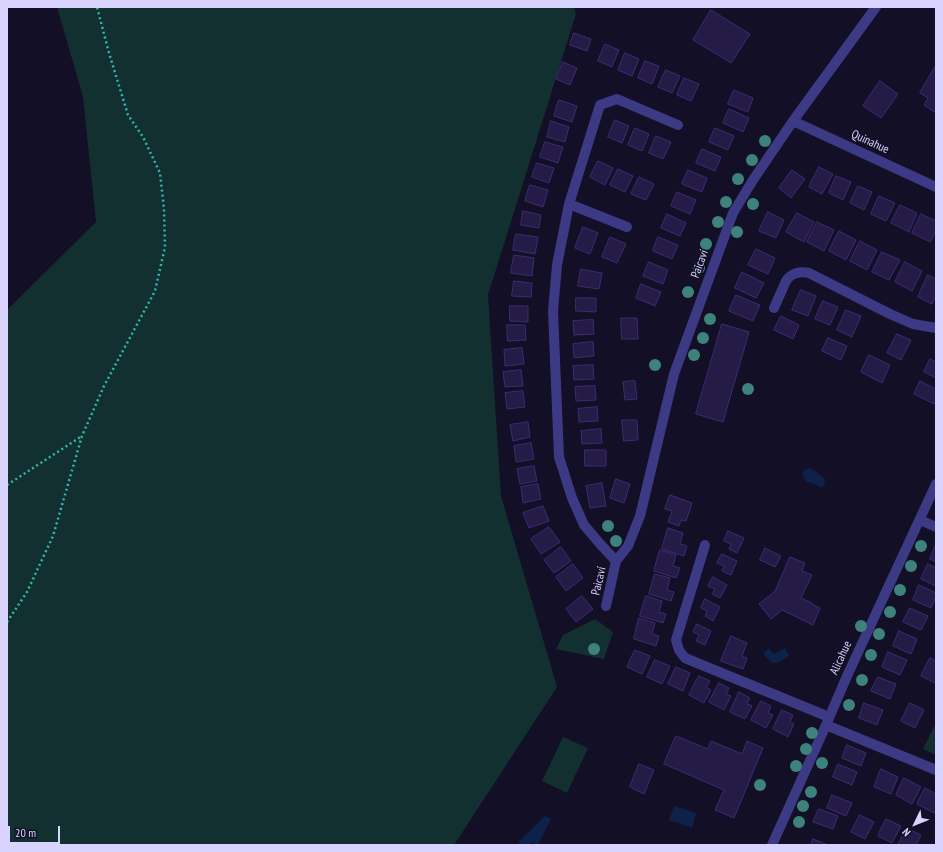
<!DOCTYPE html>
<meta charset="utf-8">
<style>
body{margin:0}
#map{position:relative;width:943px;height:852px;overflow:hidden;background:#130f26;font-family:"PT Sans Narrow",sans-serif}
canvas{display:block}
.frame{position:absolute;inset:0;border:8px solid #d9d4ff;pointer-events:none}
.north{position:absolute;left:895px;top:804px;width:40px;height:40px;-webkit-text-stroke:3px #130f26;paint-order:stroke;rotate:227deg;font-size:11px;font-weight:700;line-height:16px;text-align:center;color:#d9d4ff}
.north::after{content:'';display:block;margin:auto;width:14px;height:18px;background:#d9d4ff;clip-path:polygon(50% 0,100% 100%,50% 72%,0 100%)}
.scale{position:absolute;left:8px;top:826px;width:52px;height:18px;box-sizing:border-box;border:2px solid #d9d4ff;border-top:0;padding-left:5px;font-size:12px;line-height:14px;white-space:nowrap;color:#d9d4ff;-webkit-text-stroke:3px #130f26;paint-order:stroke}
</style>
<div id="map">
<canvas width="943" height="852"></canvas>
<div class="frame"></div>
<div class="north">N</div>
<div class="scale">20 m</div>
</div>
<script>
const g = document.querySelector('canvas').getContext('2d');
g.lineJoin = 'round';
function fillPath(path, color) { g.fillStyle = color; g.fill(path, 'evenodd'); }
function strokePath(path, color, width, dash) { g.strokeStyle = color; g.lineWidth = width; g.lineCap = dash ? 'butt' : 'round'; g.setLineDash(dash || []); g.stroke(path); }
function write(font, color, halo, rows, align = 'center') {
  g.font = font + ' "PT Sans Narrow",sans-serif'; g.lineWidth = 3.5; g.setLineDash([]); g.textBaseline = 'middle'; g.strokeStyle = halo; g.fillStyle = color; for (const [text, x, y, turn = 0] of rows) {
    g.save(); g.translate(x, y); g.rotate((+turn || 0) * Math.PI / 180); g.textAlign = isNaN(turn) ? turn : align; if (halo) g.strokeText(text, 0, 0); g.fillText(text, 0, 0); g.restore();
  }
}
fillPath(new Path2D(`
 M57 7H574L576 14 488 295 501 496 557 687 454 845H7V310L96 222 83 97Z
 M595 619 613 632 604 659 556 649 563 635Z
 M936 723V755L923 749Z
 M563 737 588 748 567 793 542 781Z`), '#12302f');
fillPath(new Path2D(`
 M809 468 814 470 825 479 824 486 821 488 813 483 806 482 803 476 802 472Z
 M769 648 774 654 785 648 789 656 777 663H772L763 654Z
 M674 806 696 813 692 828 669 820Z
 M545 816 551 819 538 845 532 842 530 845H521L518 842Z`), '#0c2248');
const building = new Path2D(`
 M711 10 750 34 731 63 693 40Z
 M574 33 591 39 587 51 570 45Z
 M605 44 619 50 612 67 598 61Z
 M625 53 639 59 632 76 618 70Z
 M645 61 659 66 652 84 638 78Z
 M563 62 577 68 570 85 556 79Z
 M936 65V113L924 105 928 98 920 93Z
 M666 70 680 76 672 93 658 87Z
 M684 78 699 84 691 101 677 95Z
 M880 81 898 94 881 118 863 106Z
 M734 90 753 98 748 112 728 104Z
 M559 100 577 106 572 122 554 116Z
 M729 109 749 118 743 132 723 123Z
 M615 120 629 126 622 143 608 137Z
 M551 121 569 127 565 142 547 137Z
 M635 128 649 134 642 151 628 145Z
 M715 128 734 136 728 150 709 142Z
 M656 136 671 142 663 159 649 153Z
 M545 142 563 147 558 163 540 157Z
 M702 149 721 157 715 171 696 163Z
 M598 161 613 168 605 185 590 177Z
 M537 163 554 168 549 183 532 177Z
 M819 167 833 174 822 194 809 187Z
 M618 169 633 176 625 192 610 185Z
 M688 170 707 178 702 192 682 184Z
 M792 170 805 179 791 198 779 188Z
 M836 176 851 182 843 200 829 193Z
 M639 177 654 184 646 200 631 194Z
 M530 185 548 190 543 207 525 201Z
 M858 186 872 192 864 210 850 203Z
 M677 192 696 200 690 214 671 206Z
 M879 196 895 203 886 221 871 214Z
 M900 205 917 213 909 232 891 223Z
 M523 211 541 215 539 228 521 225Z
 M768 212 784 220 776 238 759 231Z
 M797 213 814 222 804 242 786 232Z
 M667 214 686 223 680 236 661 228Z
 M921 214 936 221V231L930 242 912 233Z
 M817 222 834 230 824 251 807 242Z
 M583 227 598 233 590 254 575 248Z
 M839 231 856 240 846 260 829 251Z
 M516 234 538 237 535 254 513 250Z
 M610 237 626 244 617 263 602 257Z
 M658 237 678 245 672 259 653 251Z
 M860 241 877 250 867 270 850 261Z
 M756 249 775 258 768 274 748 265Z
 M882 252 900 260 889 280 872 272Z
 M514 255 534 258 532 276 511 273Z
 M649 262 668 270 663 284 643 276Z
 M905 262 922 271 912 291 895 282Z
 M581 269 602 273 599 289 578 286Z
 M742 272 764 283 756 298 735 288Z
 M928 275 936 279V295L932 304 918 297Z
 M514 281 532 283 531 297 512 296Z
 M641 284 661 292 655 306 636 298Z
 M801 290 816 296 808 316 792 310Z
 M736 295 760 305 753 321 729 311Z
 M576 298H596V312L576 311Z
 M823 301 838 307 830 325 815 319Z
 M510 306H528V322L510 321Z
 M846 310 861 316 852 337 837 330Z
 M781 316 799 325 793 339 774 330Z
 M621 318H637L638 339H622Z
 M593 320 594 334 574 335 573 321Z
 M722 324 749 332 723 422 696 414Z
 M507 325H525L526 340 508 341Z
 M897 334 911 340 901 360 887 353Z
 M828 338 847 346 841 360 822 351Z
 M593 342 594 356 574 358 573 344Z
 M522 348 524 364 505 366 504 350Z
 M869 355 890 365 882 383 861 372Z
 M930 359 936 362V378L924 372Z
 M593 365 594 379 574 380 573 366Z
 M521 370 523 386 505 387 503 372Z
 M635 381 637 399 625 400 623 382Z
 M920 381 936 389V400L934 404 914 394Z
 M595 386 596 400 576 401 575 387Z
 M523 391 525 407 507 409 505 393Z
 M597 407 598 421 579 422 578 409Z
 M622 420H637L638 440 624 441Z
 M528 422 530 437 513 441 510 425Z
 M601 429 602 443 582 444 581 431Z
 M531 443 534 459 516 462 514 446Z
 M585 450H606V466H585Z
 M534 466 537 481 520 484 517 469Z
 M616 479 630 484 624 503 610 498Z
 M602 483 606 506 590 508 586 486Z
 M538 484 541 499 523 503 521 487Z
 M670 495 692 503 686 521 681 520 679 526 668 522 672 511 665 509Z
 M543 506 549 521 529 528 523 513Z
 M549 527 560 542 541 554 531 539Z
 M668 528 683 533 680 544 687 546 684 556 662 549Z
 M728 531 744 538 737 553 729 549 731 544 724 541Z
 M936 544V562L930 559Z
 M561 547 571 561 554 573 544 560Z
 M765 548 781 556 775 567 760 560Z
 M660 550 676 555 673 566 680 568 676 578 654 571Z
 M722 554 737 561 731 575 722 571 724 566 717 563Z
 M790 557 805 563 802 571 812 575 801 598 812 603V604L820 608 813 625 782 610 771 619 759 604 775 591Z
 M573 564 583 578 566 591 556 577Z
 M928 564 936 568V586L921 579Z
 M655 574 670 578 667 590 674 592 671 601 649 594Z
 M713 577 727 585 720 598 712 594 715 589 708 586Z
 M919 585 936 593V596L931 608 913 600Z
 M582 596 593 609 576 622 566 609Z
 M646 596 662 601 659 612 666 614 663 623 640 616Z
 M705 599 720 607 713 621 705 616 707 611 701 608Z
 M910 608 928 616 921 630 903 622Z
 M639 618 655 623 652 634 659 636 656 646 634 639Z
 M697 624 711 631 705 645 696 641 699 635 693 632Z
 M899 631 917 639 911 654 893 646Z
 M731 636 747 643 742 656 747 658 743 669 721 661Z
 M635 650 650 656 642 674 627 667Z
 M888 652 907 660 900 675 882 667Z
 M930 658 936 661V680L935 683 921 676Z
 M655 660 670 666 662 684 647 677Z
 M676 667 690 673 683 691 668 684Z
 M699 676 710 681 706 687 711 690 704 703 689 695Z
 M878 677 896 684 890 699 871 691Z
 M719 683 729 688 726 694 731 696 724 710 709 702Z
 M739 692 750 698 747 704 752 706 745 719 730 712Z
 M761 701 771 706 768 713 773 715 766 728 751 720Z
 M864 703 883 710 877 725 859 718Z
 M910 703 924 710 915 728 901 721Z
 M782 710 793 715 790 722 794 724 788 737 773 729Z
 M676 736 708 749 711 741 742 754 747 741 763 748 734 818 715 810 724 790 664 764Z
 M847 745 866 753 861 766 842 758Z
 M639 764 654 770 644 794 630 787Z
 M838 764 857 772 852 785 833 777Z
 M881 769 898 777 891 794 874 787Z
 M904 778 921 787 912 804 896 795Z
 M925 788 936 794V809L934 813 917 804Z
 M832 795 852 803 846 816 827 808Z
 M819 809 838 816 833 829 813 822Z
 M860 815 874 822 865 839 851 832Z
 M886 819 901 826 892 843 878 836Z
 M907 828 921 835 916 845H898Z
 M813 839 828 845H811Z`);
fillPath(building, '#241b47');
strokePath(building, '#3b2d73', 1);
strokePath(new Path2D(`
 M7 485 82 436
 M7 622 27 592 53 536 82 436 104 386 155 291 165 247 164 209 160 173 143 137 128 115 109 53 97 7`), '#2fb8b0', 2.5, [2, 3]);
strokePath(new Path2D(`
 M793 121 936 187
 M569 204 627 227
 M774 308 786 281C791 273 800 271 809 273L890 314 913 324 936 328
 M920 520 936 527
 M705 545 676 640 679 650 685 658 829 717
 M616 561 601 545 584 525 572 498 559 457 553 311 557 265 569 204 600 105 617 99 678 125
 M606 606 616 561 628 546 640 516 674 374 733 213 753 180 793 121 876 7
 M826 725 936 770
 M772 845 826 725 847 676 936 484`), '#3d3a85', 10);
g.fillStyle = '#3d827b';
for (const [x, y] of [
 [765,141],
 [752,160],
 [738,179],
 [726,202],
 [753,204],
 [718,222],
 [737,232],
 [706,244],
 [699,268],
 [688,292],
 [710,319],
 [703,338],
 [694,355],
 [655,365],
 [748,389],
 [608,526],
 [616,541],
 [921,546],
 [911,566],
 [900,590],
 [890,612],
 [861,626],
 [879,634],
 [594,649],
 [871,655],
 [862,680],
 [849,705],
 [812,733],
 [806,749],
 [822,763],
 [796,766],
 [760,785],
 [811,792],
 [803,806],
 [799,822]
]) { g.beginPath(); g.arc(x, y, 6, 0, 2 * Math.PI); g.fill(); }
write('12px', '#d9d4ff', '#130f26', [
 ["Quinahue",870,142,25],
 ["Paicaví",700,264,-70],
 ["Paicaví",599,581,-77],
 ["Alicahue",841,658,-65]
]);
</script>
